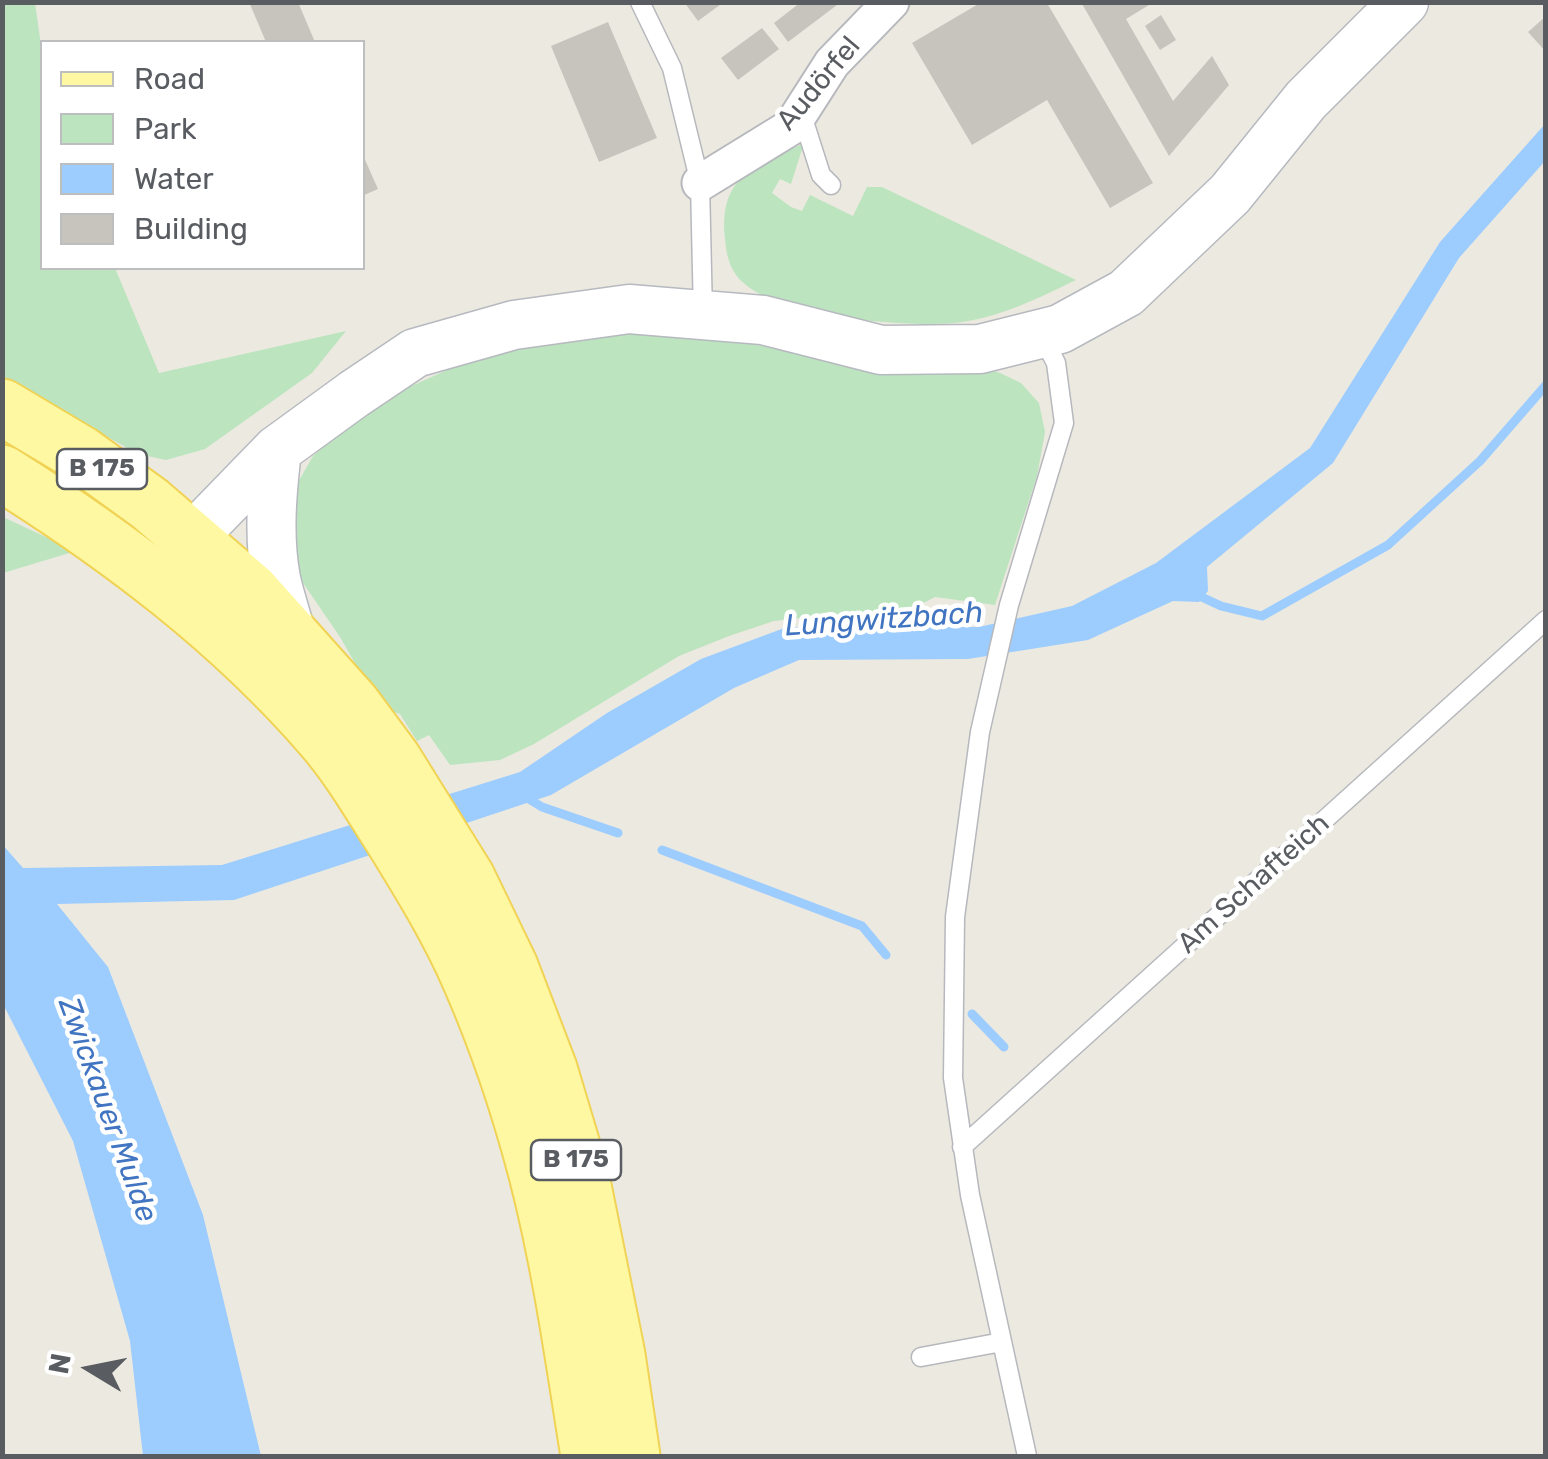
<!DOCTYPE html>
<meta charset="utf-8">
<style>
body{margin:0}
#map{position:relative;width:1548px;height:1459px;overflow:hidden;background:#eceae0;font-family:Rubik,sans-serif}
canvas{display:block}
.frame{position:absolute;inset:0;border:5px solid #595c61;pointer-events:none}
.legend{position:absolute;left:40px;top:40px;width:325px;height:230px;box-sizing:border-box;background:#fff;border:2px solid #bdbec0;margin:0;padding:12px 18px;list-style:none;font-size:30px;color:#595c61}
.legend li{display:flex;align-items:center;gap:20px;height:50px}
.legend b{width:50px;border:2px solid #bdbec0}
.north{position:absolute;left:40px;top:1319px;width:100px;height:100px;-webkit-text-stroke:8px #fff;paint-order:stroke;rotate:280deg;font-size:28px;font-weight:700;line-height:40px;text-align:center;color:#595c61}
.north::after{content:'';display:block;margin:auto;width:35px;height:45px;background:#595c61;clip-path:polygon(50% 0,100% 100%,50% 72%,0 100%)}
</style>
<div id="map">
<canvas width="1548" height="1459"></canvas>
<div class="frame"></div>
<ul class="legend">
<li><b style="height:12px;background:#fff8a2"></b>Road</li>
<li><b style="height:28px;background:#bce4bf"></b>Park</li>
<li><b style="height:28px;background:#9dccff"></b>Water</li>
<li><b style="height:28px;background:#c7c4bd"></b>Building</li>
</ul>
<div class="north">N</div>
</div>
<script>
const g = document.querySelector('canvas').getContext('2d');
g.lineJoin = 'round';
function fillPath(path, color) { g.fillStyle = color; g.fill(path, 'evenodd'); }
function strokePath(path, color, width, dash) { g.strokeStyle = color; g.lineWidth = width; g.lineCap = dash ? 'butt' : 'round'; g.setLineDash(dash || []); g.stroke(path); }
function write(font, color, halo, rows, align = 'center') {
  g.font = font + ' Rubik,sans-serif'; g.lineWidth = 9; g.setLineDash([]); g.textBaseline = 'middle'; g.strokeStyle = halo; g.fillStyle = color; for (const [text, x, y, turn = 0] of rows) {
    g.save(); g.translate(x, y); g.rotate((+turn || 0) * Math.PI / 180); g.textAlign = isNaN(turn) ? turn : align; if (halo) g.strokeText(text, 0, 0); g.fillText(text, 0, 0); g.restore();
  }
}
fillPath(new Path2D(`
 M3 3H35L42 52V268H115L159 373 346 331 312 373 205 449 166 460 138 454 3 378Z
 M804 143 791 184 780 179 772 193 791 207 802 211 810 195 853 216 867 187H882L1076 280C1039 298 1003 316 962 322 912 329 784 317 746 285 731 274 726 256 725 238 719 174 755 168 804 143Z
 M651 331 749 343 860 368 981 369 998 372 1021 383 1039 403 1045 432 1037 476 995 605 935 597 906 612 816 616 774 621 729 636 679 656 534 744 500 760 450 765 429 735 417 741 400 714 380 707 340 637 301 580 289 549 293 491 313 456 350 422 398 392 456 366 509 348 559 337Z
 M3 517 76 551 3 573Z`), '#bce4bf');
fillPath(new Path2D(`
 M1545 124V161L1459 258 1333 463 1207 567 1208 591 1199 602 1173 601 1088 640 968 659 799 660 734 688 551 795 337 866 234 900 57 904 108 967 203 1215 261 1456H143L130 1341 73 1141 3 1004 2 844 23 868 222 865 520 772 607 713 701 659 787 627H979L1072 606 1156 563 1310 448 1440 242Z`), '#9dccff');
strokePath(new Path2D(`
 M1193 593 1221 606 1262 616 1388 545 1480 461 1546 385
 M524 796 542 807 618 833
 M662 850 862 926 886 955
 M972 1014 1004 1047`), '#9dccff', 9);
fillPath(new Path2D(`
 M249 2H298L315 42H266Z
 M684 2H724L698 21Z
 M801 2H841L788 42 774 23Z
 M1081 2H1154L1126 19 1173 101 1212 56 1229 85 1169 156Z
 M980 3H1047L1153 183 1110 208 1047 100 972 145 912 43Z
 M1161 15 1176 40 1160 50 1145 26Z
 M1546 16V52L1528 32Z
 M608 22 657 138 599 162 551 46Z
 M762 28 779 49 738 80 721 58Z
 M362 153 378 189 362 196Z`), '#c7c4bd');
const lane = new Path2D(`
 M640 2 672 68 700 183 703 315
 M801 112 821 175 831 185
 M962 1147 1546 620
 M921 1357 1002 1342
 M1027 1456 970 1195 953 1078 955 917 980 732 1009 605 1064 423 1056 363 1041 334`);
const street = new Path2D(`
 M700 183 791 127 832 63 891 2`);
const secondary = new Path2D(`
 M277 450C272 493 268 536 276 579 280 597 286 615 291 633
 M171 567 211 518 277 450 354 394 415 353 514 325 629 309 763 320 881 350 980 349 1060 329 1126 293 1230 194 1306 100 1404 2`);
const primary = new Path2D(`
 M2 407 81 454 150 504 251 591 353 705 393 759 467 878 510 967 549 1069 581 1176 617 1355 632 1456
 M2 473C120 547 231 631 322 736 349 767 369 802 391 836 420 883 449 930 471 981 498 1043 520 1109 537 1174 561 1267 574 1362 589 1456`);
strokePath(lane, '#b6b8bd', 21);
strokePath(street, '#b6b8bd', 39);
strokePath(secondary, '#b6b9bf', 51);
strokePath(primary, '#f0d254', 59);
strokePath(lane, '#fff', 18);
strokePath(street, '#fff', 35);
strokePath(secondary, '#fff', 48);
strokePath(primary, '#fff8a2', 55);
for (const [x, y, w] of [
 [102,469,90],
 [576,1160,90]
]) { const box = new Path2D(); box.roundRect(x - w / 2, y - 20, w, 40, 8); g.fillStyle = '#fff'; g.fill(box); strokePath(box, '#595c61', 2.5); }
write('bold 25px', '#595c61', null, [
 ["B 175",102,469],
 ["B 175",576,1160]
]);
write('28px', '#595c61', '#fff', [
 ["Audörfel",819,84,-50],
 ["Am Schafteich",1254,884,-42]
]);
write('italic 30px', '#4174c1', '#fff', [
 ["Lungwitzbach",884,620,-4],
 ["Zwickauer Mulde",107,1110,70]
]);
</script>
